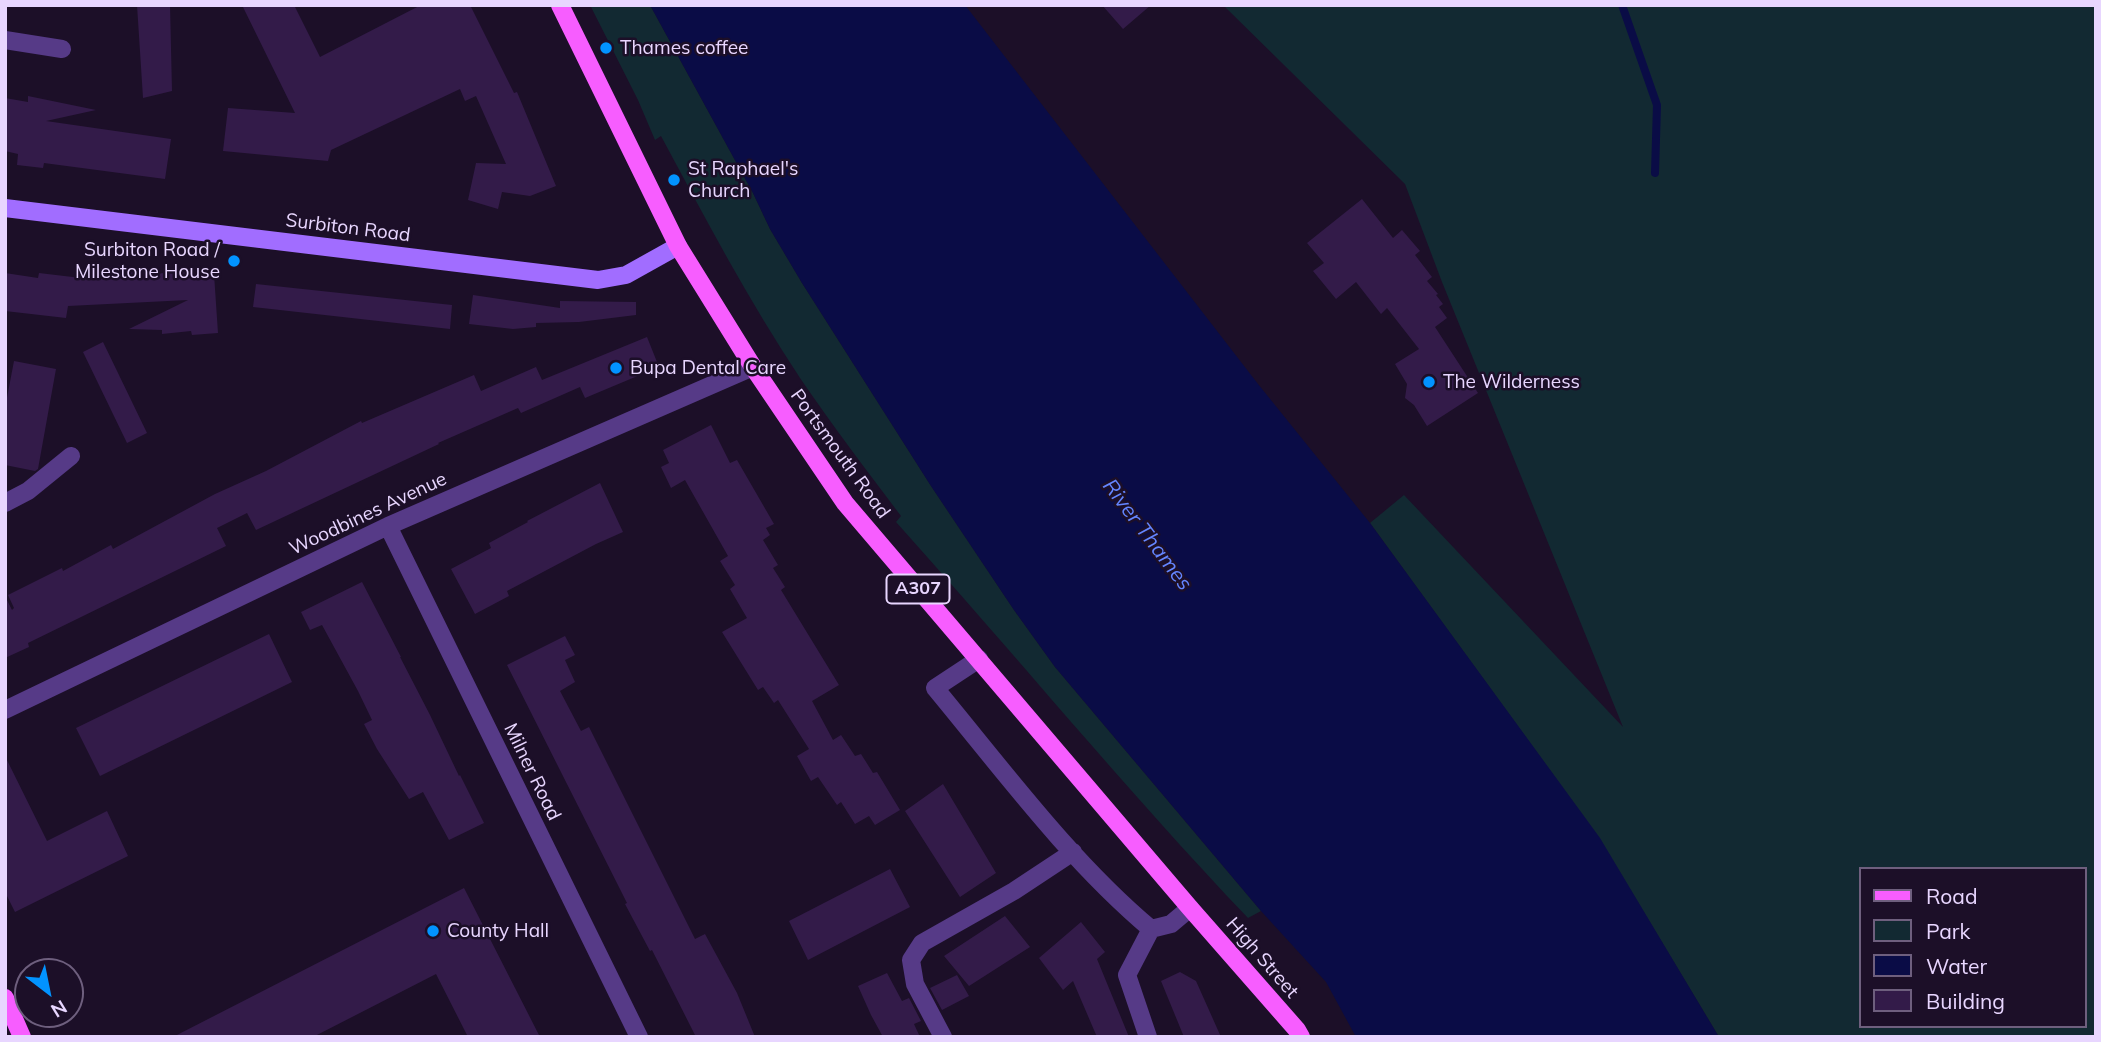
<!DOCTYPE html>
<style>
body{margin:0}
#map{position:relative;width:2101px;height:1042px;overflow:hidden;background:#1c0f28;font-family:Mulish,sans-serif}
canvas{display:block}
.frame{position:absolute;inset:0;border:7px solid #e8d6ff;pointer-events:none}
.legend{position:absolute;left:1859px;top:867px;width:228px;height:161px;box-sizing:border-box;background:#1c0f28;border:2px solid #6e5f7e;margin:0;padding:9px 12px;list-style:none;font-size:21px;color:#e8d6ff}
.legend li{display:flex;align-items:center;gap:14px;height:35px}
.legend b{width:35px;border:2px solid #6e5f7e}
.north{position:absolute;left:14px;top:958px;width:70px;height:70px;box-sizing:border-box;background:#1c0f28;border:2px solid #6e5f7e;border-radius:50%;rotate:148deg;font-size:19px;font-weight:700;line-height:28px;text-align:center;color:#e8d6ff}
.north::after{content:'';display:block;margin:auto;width:24px;height:32px;background:#0293ff;clip-path:polygon(50% 0,100% 100%,50% 72%,0 100%)}
</style>
<div id="map">
<canvas width="2101" height="1042"></canvas>
<div class="frame"></div>
<ul class="legend">
<li><b style="height:9px;background:#f75dff"></b>Road</li>
<li><b style="height:19px;background:#122932"></b>Park</li>
<li><b style="height:19px;background:#0a0c46"></b>Water</li>
<li><b style="height:19px;background:#331b49"></b>Building</li>
</ul>
<div class="north">N</div>
</div>
<script>
const g = document.querySelector('canvas').getContext('2d');
g.lineJoin = 'round';
function fillPath(path, color) { g.fillStyle = color; g.fill(path, 'evenodd'); }
function strokePath(path, color, width, dash) { g.strokeStyle = color; g.lineWidth = width; g.lineCap = dash ? 'butt' : 'round'; g.setLineDash(dash || []); g.stroke(path); }
function write(font, color, halo, rows, align = 'center') {
  g.font = font + ' Mulish,sans-serif'; g.lineWidth = 5; g.setLineDash([]); g.textBaseline = 'middle'; g.strokeStyle = halo; g.fillStyle = color; for (const [text, x, y, turn = 0] of rows) {
    g.save(); g.translate(x, y); g.rotate((+turn || 0) * Math.PI / 180); g.textAlign = isNaN(turn) ? turn : align; if (halo) g.strokeText(text, 0, 0); g.fillText(text, 0, 0); g.restore();
  }
}
fillPath(new Path2D(`
 M590 5H650L753 193 770 229 802 283 931 486 1014 610 1055 667 1261 911 1248 918C1126 790 1014 653 896 522L901 516C867 471 832 425 800 378 749 301 705 218 661 136L655 140 638 100Z
 M1223 5H2096V1037H1719L1599 838 1370 523 1404 495 1623 727 1442 282 1405 184ZM1861 869H2085V1026H1861Z`), '#122932');
fillPath(new Path2D(`
 M650 5H965L1258 384 1370 523 1600 838 1719 1037H1356L1326 982 1261 911 1055 667 1014 610 931 486 802 283 770 229 753 193Z`), '#0a0c46');
strokePath(new Path2D(`
 M1622 5 1657 105 1655 173`), '#0a0c46', 8);
fillPath(new Path2D(`
 M137 5H170L172 91 143 98Z
 M242 5H294L320 57 421 5H470L514 93 517 92 556 186 530 196 502 192 498 209 468 200 476 163 506 164 476 96 465 101 460 89 331 150 328 161 223 151 228 108 295 113Z
 M1102 5H1151L1123 29Z
 M28 96 96 110 46 121 171 139 165 179 44 163 43 168 17 165 18 154 5 151V98L28 102Z
 M1362 199 1393 238 1402 230 1420 251 1415 255 1432 277 1427 281 1438 294 1436 295 1443 304 1439 307 1447 318 1435 327 1478 393 1427 426 1414 405 1405 398 1407 384 1395 364 1419 349 1387 308 1381 314 1356 282 1336 299 1313 271 1324 263 1307 243Z
 M123 265 124 271 154 269V274L185 271V277L214 274 218 333 192 335 191 331 162 334V330L129 329 188 300 68 306 66 318 5 311V273L38 278 39 273 98 280 97 269Z
 M256 284 452 305 450 329 253 307Z
 M473 295 560 308V301L636 302V315L579 322 536 323V327L513 329 469 324Z
 M647 337 659 367 585 398 580 387 521 413 518 408 438 443 439 444 256 530 247 513 217 528 226 546 28 643 29 647 5 658V596L12 610 14 608 8 595 62 568 63 571 111 545 113 549 215 494 266 471 361 421 362 423 474 375 481 391 536 367 542 380Z
 M103 342 147 433 127 443 83 352Z
 M14 361 56 369 38 469 35 471 5 465V408Z
 M711 425 730 463 737 460 774 524 766 528 770 535 763 540 778 565 773 568 785 587 781 590 839 685 812 701 833 740 841 735 855 756 861 754 873 773 877 772 900 810 875 825 869 816 855 824 841 802 837 805 818 777 811 781 797 756 809 749 778 700 774 703 763 687 758 690 722 632 747 618 730 589 735 585 720 561 728 556 685 480 671 488 661 467 669 463 663 450Z
 M600 483 623 532 596 544 507 591 509 596 475 614 451 569 491 548 489 543 528 522 527 521Z
 M362 582 401 657H400L430 715 459 776 460 775 484 823 449 840 423 792 409 799 377 749 364 724 372 720 358 691 322 625 310 630 301 612Z
 M269 634 292 682 100 776 76 728Z
 M565 636 575 655 565 660 575 682 560 691 581 731 589 727 695 939 705 934 737 993 755 1037H696L652 950 650 951 625 904 627 903 507 665Z
 M5 756 47 841 107 811 128 856 15 912 5 892Z
 M943 784 996 873 960 897 905 811Z
 M890 869 910 907 808 960 789 921Z
 M464 888 540 1037H468L436 974 313 1037H173Z
 M1005 916 1030 947 969 986 944 956Z
 M1081 922 1105 952 1097 959 1129 1037H1097L1073 981 1063 990 1039 958Z
 M1180 972 1196 981 1221 1037H1184L1161 981Z
 M887 973 902 1001 909 998 921 1021 914 1024 920 1037H883L871 1015 858 986Z
 M957 975 969 996 942 1010 930 988Z`), '#331b49');
strokePath(new Path2D(`
 M5 40 62 49
 M5 503 28 491 71 456
 M388 526 639 1037
 M979 659 935 688C1003 770 1070 861 1151 929
 M5 710 388 526 753 367
 M1151 929 1171 924 1190 908
 M943 1037 915 984 911 960 922 943 1014 891 1073 852
 M1148 1037 1127 975 1151 929`), '#563a87', 18);
strokePath(new Path2D(`
 M5 208 598 280 626 275 678 246`), '#a16dff', 18);
strokePath(new Path2D(`
 M560 5 678 246 753 367 845 503 1190 908 1297 1030 1301 1037
 M5 998 22 1037`), '#f75dff', 18);
for (const [x, y, r, color] of [
 [606,48,7,"#0293ff"],
 [674,180,7,"#0293ff"],
 [234,261,7,"#0293ff"],
 [616,368,7,"#0293ff"],
 [1429,382,7,"#0293ff"],
 [433,931,7,"#0293ff"]
]) { const dot = new Path2D(); dot.arc(x, y, r, 0, 2 * Math.PI); g.fillStyle = color; g.fill(dot); strokePath(dot, '#1c0f28', 2.5); }
for (const [x, y, w] of [
 [918,589,63]
]) { const box = new Path2D(); box.roundRect(x - w / 2, y - 14.5, w, 29, 5); g.fillStyle = '#1c0f28'; g.fill(box); strokePath(box, '#e8d6ff', 2); }
write('bold 18px', '#e8d6ff', null, [
 ["A307",918,589]
]);
write('19px', '#e8d6ff', '#1c0f28', [
 ["Thames coffee",620,48],
 ["St Raphael's",688,169],
 ["Church",688,191],
 ["Surbiton Road /",220,250,"right"],
 ["Milestone House",220,272,"right"],
 ["Bupa Dental Care",630,368],
 ["The Wilderness",1443,382],
 ["County Hall",447,931]
], 'left');
write('19px', '#e8d6ff', '#1c0f28', [
 ["Surbiton Road",348,228,7],
 ["Portsmouth Road",840,454,54],
 ["Woodbines Avenue",368,514,-25],
 ["Milner Road",532,772,64],
 ["High Street",1262,958,49]
]);
write('italic 21px', '#6485ff', '#1c0f28', [
 ["River Thames",1147,535,53]
]);
</script>
